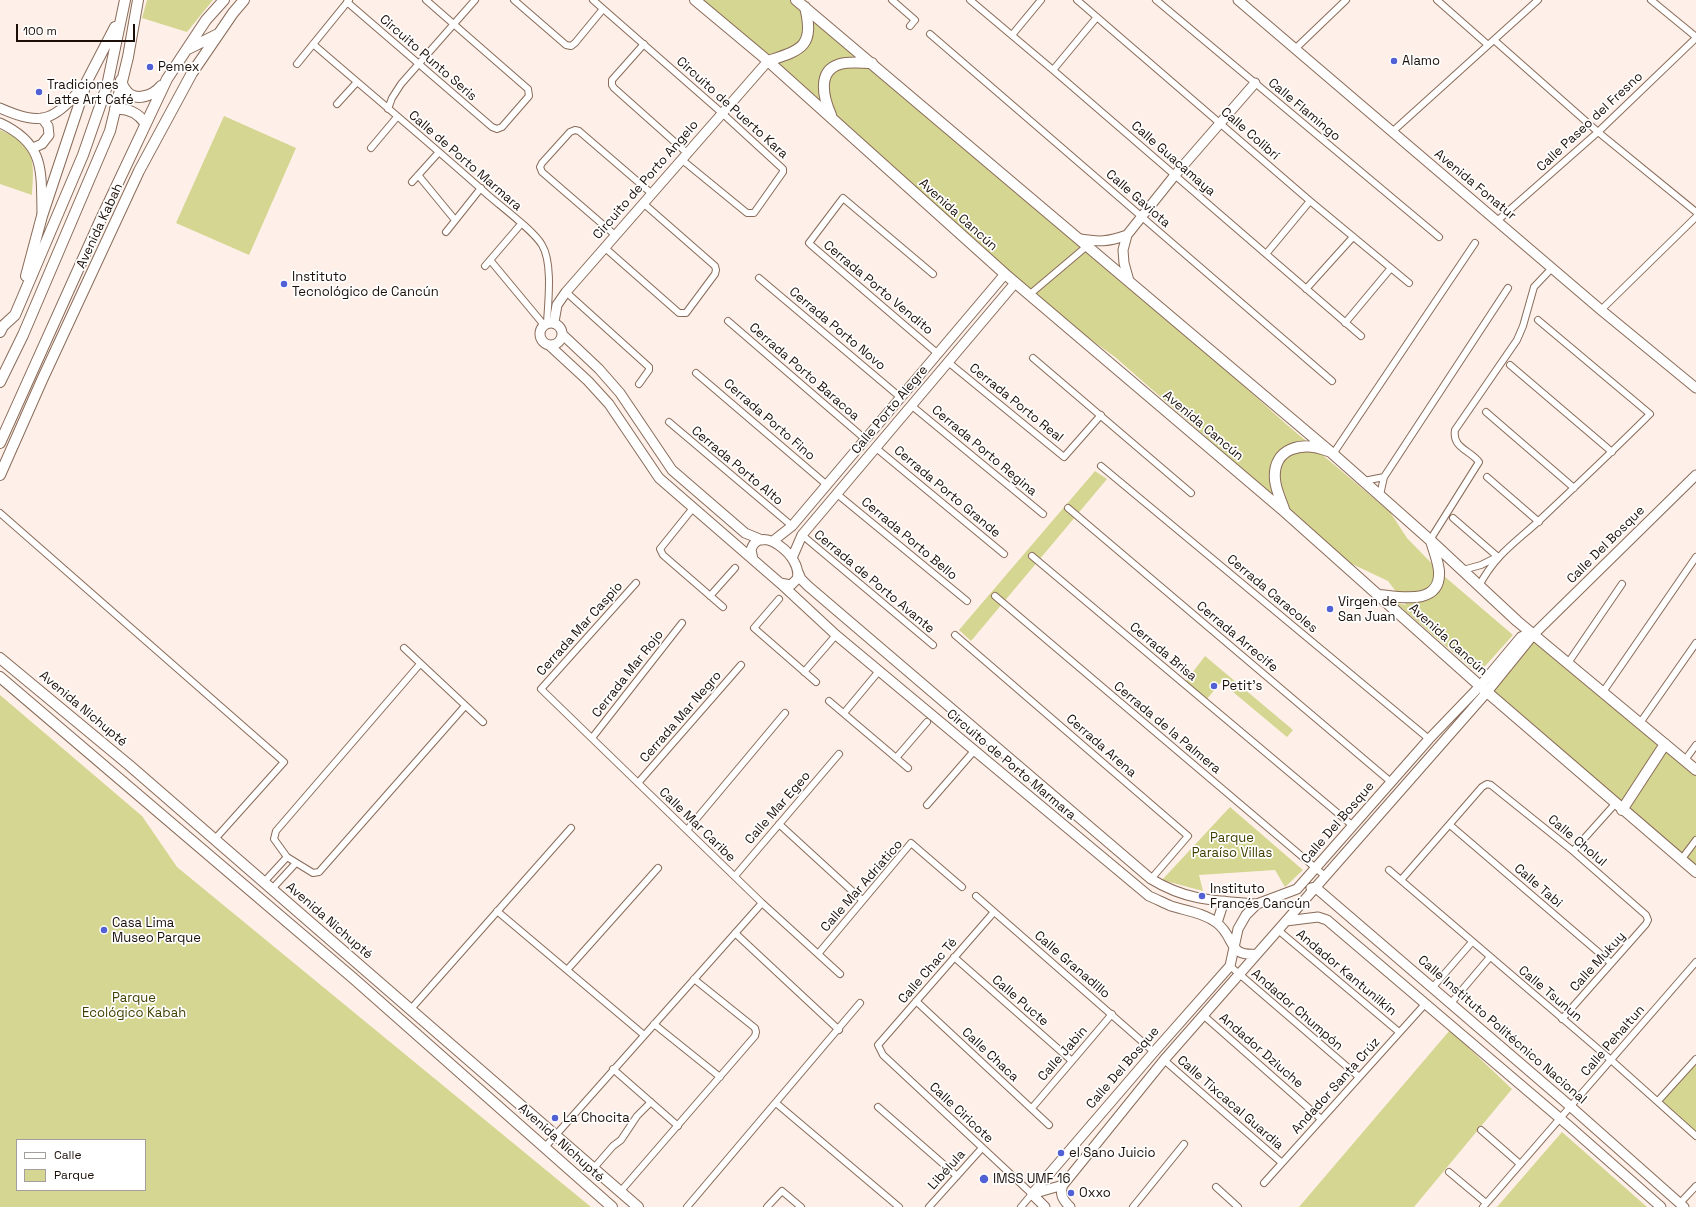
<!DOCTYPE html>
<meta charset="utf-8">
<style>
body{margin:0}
#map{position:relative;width:1696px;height:1207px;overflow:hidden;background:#fef0e8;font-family:"Space Grotesk",sans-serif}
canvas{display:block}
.legend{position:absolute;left:16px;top:1139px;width:130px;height:52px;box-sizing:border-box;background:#fff;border:1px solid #a49f9c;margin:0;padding:5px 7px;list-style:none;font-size:12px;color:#1b0f08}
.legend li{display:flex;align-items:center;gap:8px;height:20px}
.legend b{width:20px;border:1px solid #a49f9c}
.scale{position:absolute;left:16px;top:24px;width:119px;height:18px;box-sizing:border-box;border:2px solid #1b0f08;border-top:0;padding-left:5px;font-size:12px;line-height:14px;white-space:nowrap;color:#1b0f08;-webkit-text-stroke:3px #fff;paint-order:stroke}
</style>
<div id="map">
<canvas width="1696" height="1207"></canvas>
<ul class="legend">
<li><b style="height:5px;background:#fff"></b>Calle</li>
<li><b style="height:11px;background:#d5d691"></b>Parque</li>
</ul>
<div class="scale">100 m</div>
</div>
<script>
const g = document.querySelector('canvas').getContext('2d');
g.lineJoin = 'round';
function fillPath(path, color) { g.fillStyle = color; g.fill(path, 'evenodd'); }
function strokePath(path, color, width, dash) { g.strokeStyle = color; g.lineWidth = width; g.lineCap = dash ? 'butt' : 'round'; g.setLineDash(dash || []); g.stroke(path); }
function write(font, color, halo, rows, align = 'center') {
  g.font = font + ' "Space Grotesk",sans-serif'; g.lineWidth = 3.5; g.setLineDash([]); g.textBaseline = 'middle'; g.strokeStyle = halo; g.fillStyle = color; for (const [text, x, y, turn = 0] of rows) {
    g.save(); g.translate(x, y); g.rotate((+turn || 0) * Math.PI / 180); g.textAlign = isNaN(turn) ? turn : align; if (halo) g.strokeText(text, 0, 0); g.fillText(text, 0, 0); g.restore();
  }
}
fillPath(new Path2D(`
 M147 0H213L187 32 142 18Z
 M694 0H796L1106 261 1286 424 1390 512 1407 538 1444 576 1513 635 1478 674 1396 603 1406 605 1388 581 1350 563 1115 357 1029 295Z
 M224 116 296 148 249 255 176 223Z
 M0 130C5 132 12 135 17 138 37 151 33 175 32 195L0 184Z
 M1095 471 1107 479 971 641 959 630Z
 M1534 634 1696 770V871L1487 692Z
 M1205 656 1293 730 1287 737 1221 682 1207 699 1186 681Z
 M0 695 142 816 177 867 591 1207H0ZM17 1140H145V1190H17Z
 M1230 807 1303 870 1285 887 1275 870 1199 875 1203 891 1162 880Z
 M1450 1030 1512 1089 1414 1207H1299Z
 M1696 1060V1135L1658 1102Z
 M1562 1132 1647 1207H1497Z`), '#d5d691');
const street = new Path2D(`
 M514 0 566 45 571 46 575 43 603 9
 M593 0 722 113 783 169V172L754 213H747L681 159
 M892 0 915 20 910 26
 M970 0 1053 70 1361 336
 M1077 0 1310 201 1409 283
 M1156 0 1439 237
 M1437 0 1488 45
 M1651 0 1696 37
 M347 2 492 127 497 129 502 127 529 96 528 89 426 0
 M930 34 1332 381
 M1012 35 1041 0
 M1494 40 1598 132 1696 212
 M313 44C372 95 431 144 489 196 503 208 534 231 542 245 553 263 548 303 547 323
 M644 44 612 80V85L614 88 687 153
 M1295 49 1346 0
 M297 64 349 0
 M1053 70 1097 17
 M337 104 357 82
 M388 109 392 98 401 84 475 0
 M1392 132 1538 0
 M371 148 397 117
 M418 175 455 220
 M412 182 439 152
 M1497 221 1598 132 1696 38
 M446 232 481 188
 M615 235 542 172 540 167 542 163 570 132 575 130 579 131 651 193
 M604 247 679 313H686L715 274 716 270 715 266 643 203
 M1266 254 1310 201
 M490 260 544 325
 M485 266 521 224
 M933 274 843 198 809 243 811 245 937 353
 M759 278 900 397
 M1306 289 1353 237
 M566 292 649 367V370L639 384
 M1029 295 1087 246
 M1601 310 1696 217
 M728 321 865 439
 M1345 323 1391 268
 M1033 358 1191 493
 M948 362 1064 457 1101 415
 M1510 365 1612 452
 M696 373 827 485
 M912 406 1043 514
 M1486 412 1574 488
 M669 422 792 526
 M876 448 1004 554
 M1333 454 1475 243
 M1101 466 1429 739
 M1487 477 1539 522
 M1364 481 1384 477
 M837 494 967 601
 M1380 495 1384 477 1508 288
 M693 508 660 549 663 555 723 607
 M1068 508 1391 782
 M0 513 284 762 215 839
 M1453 518 1498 557
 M802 535 933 645
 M1430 540 1479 462C1470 450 1452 448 1455 430L1517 340 1523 326 1534 287 1552 268
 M1032 556 1353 826
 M1463 570 1481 565 1497 557
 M636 583 541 689 762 903 840 974
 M1479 586C1496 553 1518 541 1543 517 1579 483 1615 449 1650 414L1538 320
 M710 596 735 568
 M995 596 1325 876
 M779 599 754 628 816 682
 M955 635 1188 836 1151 879
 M404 648 483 722
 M1568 663 1622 584
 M420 664 276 831 274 839 287 857 313 873 319 872 465 706
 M804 672 836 635
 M1603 692 1696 557
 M829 701 908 768
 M844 713 879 671
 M1640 723 1696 643
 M592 738 682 623
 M896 758 927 722
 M1685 760 1696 745
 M638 783 741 665
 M927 805 974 751
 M779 824 862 900
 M1450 825 1611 963
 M687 830 785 713
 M1573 851 1615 804
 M1681 860 1696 840
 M1389 870 1611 1060 1696 1136
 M735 876 839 754
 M1401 880 1482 787 1487 784 1491 785 1573 851 1646 915 1648 920 1646 924 1562 1019
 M264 882 287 857
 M272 889 295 864
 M976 896 1154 1052
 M497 911 644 1035
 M994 912 878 1045 883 1055 1032 1194 1021 1207
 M1278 930 1399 1032
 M735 933 839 1030
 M818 954 911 843 962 887
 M954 957 1072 1061
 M1230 966 1359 1077
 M567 970 658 868
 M1433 987 1472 942
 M916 1001 1049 1125
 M1451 1003 1490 957
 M410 1010 571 828
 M1203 1015 1321 1119
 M654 1024 720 1077
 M1164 1060 1282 1163
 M613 1069 678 1126
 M1658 1101 1696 1059
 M776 1103 899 1207
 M878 1107 957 1176
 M1032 1108 1112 1014
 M1481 1130 1520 1164
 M546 1146 762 903
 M593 1169 613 1146 621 1140 637 1116 651 1102
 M1449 1172 1486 1203
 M1264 1183 1426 1003
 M1216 1187 1238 1207
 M620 1192 755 1036 756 1032 755 1028 694 979
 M1680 1203 1696 1186
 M687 1207 860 1003
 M767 1207 782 1191 801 1207
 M929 1207 982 1148
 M1133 1207 1184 1144
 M1483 1207 1696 962`);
const secondary = new Path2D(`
 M1238 0 1601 310 1696 388
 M0 108C45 128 55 119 85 84
 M0 123C45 144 41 170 42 213
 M33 148 42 144 49 135 48 126 42 118
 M1080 239C1099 242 1108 242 1127 235
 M1129 281 1124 263 1123 250 1127 235 1175 175 1255 83
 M554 322 557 305 566 292 768 61
 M540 334a11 11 0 1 1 22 0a11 11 0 1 1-22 0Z
 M563 335 599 369 620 393 672 470 745 533 762 540
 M549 345 588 381 609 404 659 478 780 583 791 585 797 579C804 557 759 522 751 550L753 559
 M773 541 792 526 1005 274
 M792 558 802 535 1015 283
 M798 572 801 579 808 586 1151 879C1187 901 1216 901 1257 904
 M780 583 836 635 1149 896C1156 899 1164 903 1171 906 1187 911 1204 913 1217 923 1236 938 1227 957 1257 954
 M1311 888 1315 887 1570 1106 1684 1207
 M1286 921 1318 917 1327 920 1569 1126 1661 1207
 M1217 923 1224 901
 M1032 1194 1154 1052 1230 966 1238 929 1246 915 1257 904 1297 889 1429 739 1480 686 1521 637 1527 634H1534
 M1032 1194 1063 1185
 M1032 1194 1045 1207
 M1070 1207C1063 1200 1059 1194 1063 1185L1164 1060 1487 692 1534 634 1696 475`);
const primary = new Path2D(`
 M695 0 768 61 1005 274 1285 512 1480 686 1696 872
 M796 0 1333 454 1430 540 1517 621 1696 770
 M188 49 218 34
 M768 61C801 50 815 47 805 7
 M121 80C122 83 123 87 125 89 133 103 153 96 161 86
 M115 109C127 108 138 113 145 123
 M831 115C824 99 816 71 840 64 850 61 862 63 872 63
 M26 276 42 216 87 81 115 27
 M0 332 3 326 15 315 83 155 107 86 125 0
 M0 382 23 335 110 131 128 57 138 0
 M0 443 100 221 167 79 206 20 224 0
 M0 475 42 380 139 171 192 73 233 13 244 0
 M1285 512C1282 502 1276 491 1275 480 1272 447 1303 441 1328 451
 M1379 595C1400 597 1441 606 1439 571 1438 561 1434 551 1431 541
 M0 658 129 765 638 1207
 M0 677 353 978 612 1207
 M1622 810 1665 744`);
strokePath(street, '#896b59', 8);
strokePath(secondary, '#896b59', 11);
strokePath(primary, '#896b59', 12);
strokePath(street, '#fff', 6);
strokePath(secondary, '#fff', 9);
strokePath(primary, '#fff', 10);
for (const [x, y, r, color] of [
 [1394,61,4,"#5260d6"],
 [150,67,4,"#5260d6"],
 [39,92,4,"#5260d6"],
 [284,284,4,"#5260d6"],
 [1330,609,4,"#5260d6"],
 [1214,686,4,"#5260d6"],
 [1202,896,4,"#5260d6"],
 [104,930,4,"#5260d6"],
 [555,1118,4,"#5260d6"],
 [1061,1153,4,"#5260d6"],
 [984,1179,5,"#5260d6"],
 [1071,1193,4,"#5260d6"]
]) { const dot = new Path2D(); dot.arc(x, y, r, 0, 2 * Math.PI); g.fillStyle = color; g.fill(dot); strokePath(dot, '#fff', 1.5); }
write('13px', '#1b0f08', '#fff', [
 ["Circuito Punto Seris",428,58,41],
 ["Circuito de Puerto Kara",732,108,42],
 ["Calle Flamingo",1304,110,40],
 ["Calle Paseo del Fresno",1590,122,-43],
 ["Calle Colibrí",1250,134,41],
 ["Calle Guacamaya",1173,159,41],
 ["Calle de Porto Marmara",465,161,41],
 ["Circuito de Porto Angelo",646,180,-49],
 ["Avenida Fonatur",1475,185,40],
 ["Calle Gaviota",1138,199,41],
 ["Avenida Cancún",958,215,42],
 ["Avenida Kabah",100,226,-65],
 ["Cerrada Porto Vendito",878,288,40],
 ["Cerrada Porto Novo",837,329,40],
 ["Cerrada Porto Baracoa",804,372,41],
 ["Cerrada Porto Real",1016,403,39],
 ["Calle Porto Alegre",890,410,-50],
 ["Cerrada Porto Fino",769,420,41],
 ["Avenida Cancún",1203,426,40],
 ["Cerrada Porto Regina",984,451,40],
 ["Cerrada Porto Alto",737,466,40],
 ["Cerrada Porto Grande",947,492,40],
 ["Cerrada Porto Bello",909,539,40],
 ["Calle Del Bosque",1606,545,-45],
 ["Cerrada de Porto Avante",874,582,40],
 ["Cerrada Caracoles",1272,594,40],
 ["Cerrada Mar Caspio",580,629,-48],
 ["Cerrada Arrecife",1237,637,40],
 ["Avenida Cancún",1448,640,42],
 ["Cerrada Brisa",1163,652,40],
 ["Cerrada Mar Rojo",628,674,-52],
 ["Avenida Nichupté",83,709,40],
 ["Cerrada Mar Negro",681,717,-49],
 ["Cerrada de la Palmera",1167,728,40],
 ["Cerrada Arena",1101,746,41],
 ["Circuito de Porto Marmara",1011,765,40],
 ["Calle Mar Egeo",778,808,-49],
 ["Calle Del Bosque",1338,823,-49],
 ["Calle Mar Caribe",697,825,44],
 ["Calle Cholul",1577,841,40],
 ["Calle Mar Adriatico",862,886,-49],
 ["Calle Tabi",1538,886,41],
 ["Avenida Nichupté",329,921,41],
 ["Calle Mukuy",1598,962,-48],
 ["Calle Granadillo",1072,965,41],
 ["Calle Chac Té",928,971,-49],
 ["Andador Kantunilkin",1346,973,40],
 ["Calle Tsunun",1550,994,40],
 ["Calle Pucte",1020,1001,41],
 ["Andador Chumpón",1297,1010,41],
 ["Calle Instituto Politécnico Nacional",1502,1030,41],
 ["Calle Pehaltun",1613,1041,-49],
 ["Andador Dziuche",1261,1051,41],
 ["Calle Jabin",1063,1054,-49],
 ["Calle Chaca",990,1055,43],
 ["Calle Del Bosque",1123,1068,-49],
 ["Andador Santa Crúz",1336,1086,-48],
 ["Calle Tixcacal Guardia",1230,1103,41],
 ["Calle Ciricote",961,1113,43],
 ["Avenida Nichupté",561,1143,42],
 ["Libélula",947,1170,-48]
]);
write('13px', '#1b0f08', '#fff', [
 ["Alamo",1402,61],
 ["Pemex",158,67],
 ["Tradiciones",47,85],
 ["Latte Art Café",47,100],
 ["Instituto",292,277],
 ["Tecnológico de Cancún",292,292],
 ["Virgen de",1338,602],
 ["San Juan",1338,617],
 ["Petit's",1222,686],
 ["Instituto",1210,889],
 ["Francés Cancún",1210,904],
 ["Casa Lima",112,923],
 ["Museo Parque",112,938],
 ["La Chocita",563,1118],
 ["el Sano Juicio",1069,1153],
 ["IMSS UMF 16",993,1179],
 ["Oxxo",1079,1193]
], 'left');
write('13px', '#414000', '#fff', [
 ["Parque",1232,838],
 ["Paraíso Villas",1232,853],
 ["Parque",134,998],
 ["Ecológico Kabah",134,1013]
]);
</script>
